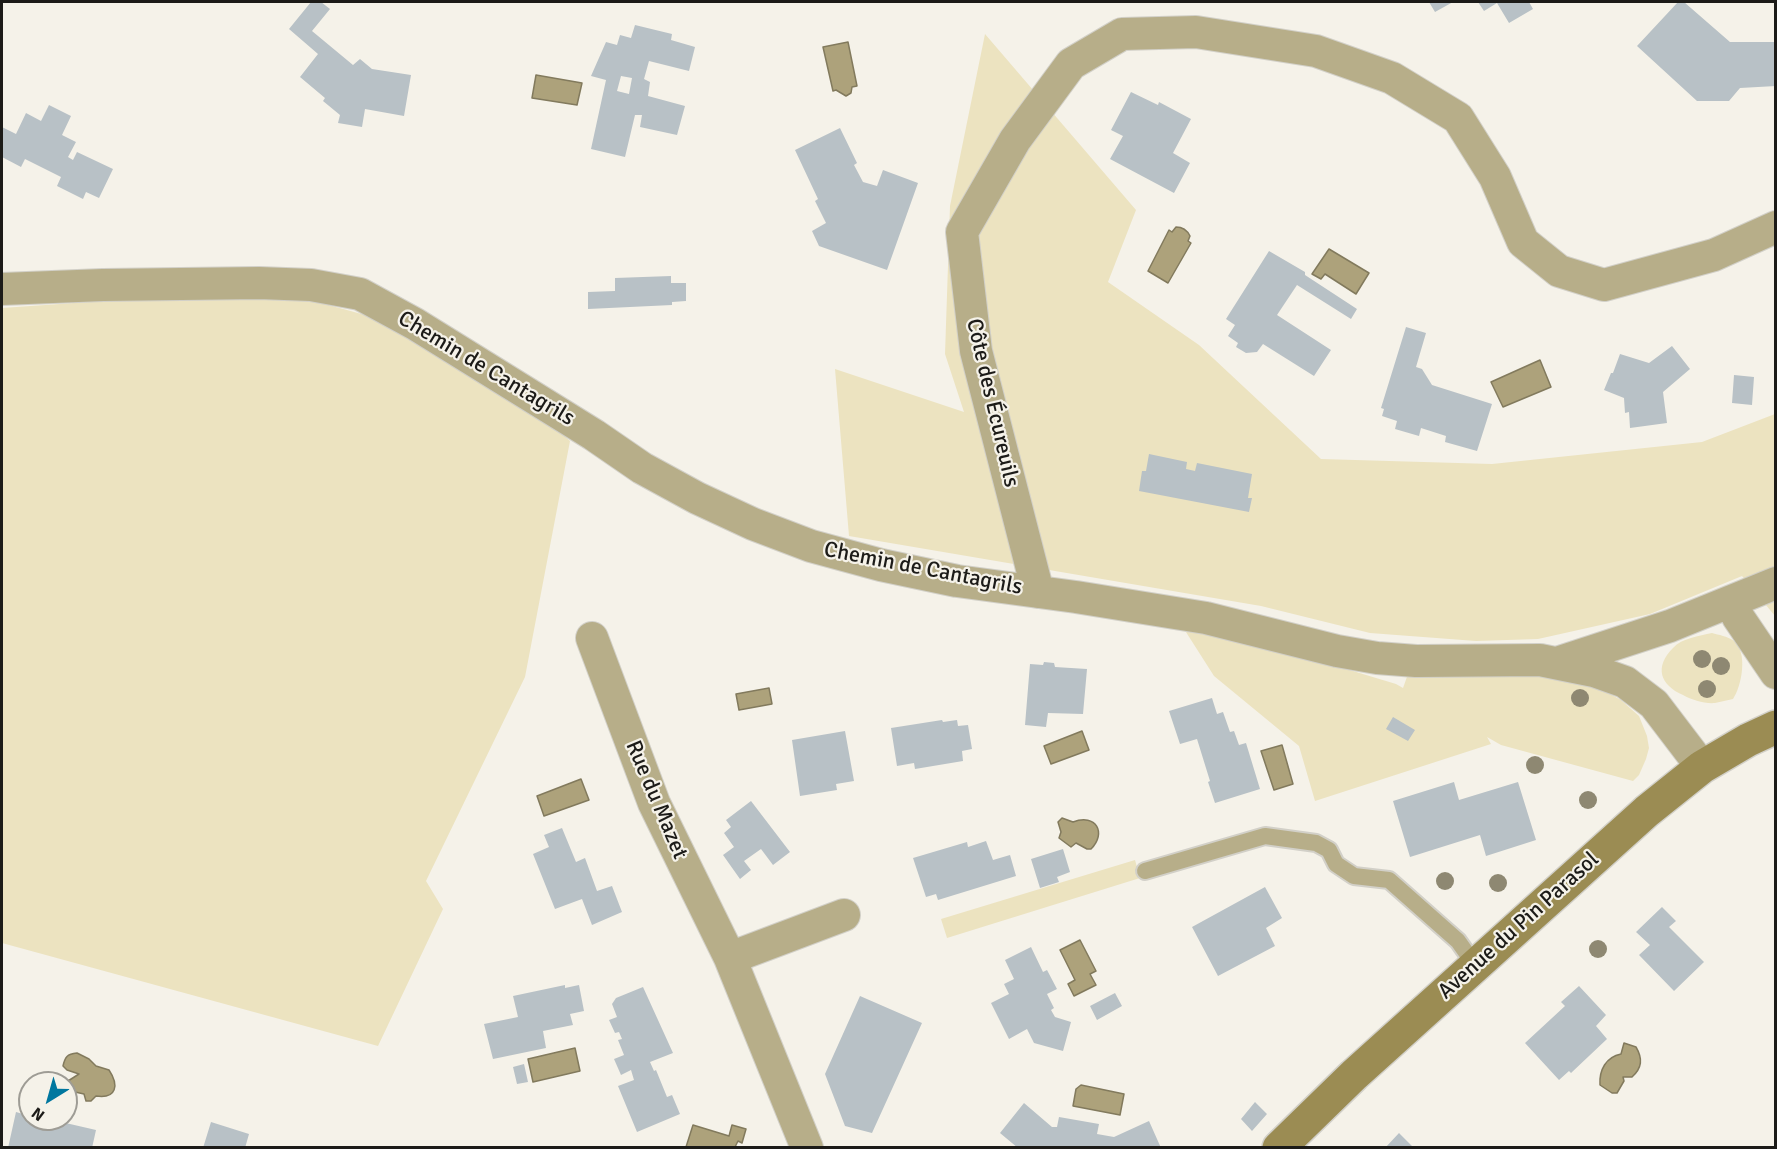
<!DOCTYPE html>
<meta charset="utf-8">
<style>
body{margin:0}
#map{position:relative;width:1777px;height:1149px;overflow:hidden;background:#f5f2e9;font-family:Signika,sans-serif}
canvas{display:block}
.frame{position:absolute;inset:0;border:3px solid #1c1b18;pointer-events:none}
.north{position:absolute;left:18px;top:1071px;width:60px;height:60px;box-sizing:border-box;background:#f5f2e9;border:2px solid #9e9c95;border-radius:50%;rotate:217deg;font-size:16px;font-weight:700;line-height:24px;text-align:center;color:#1c1b18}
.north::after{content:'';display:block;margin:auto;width:21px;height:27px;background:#00779f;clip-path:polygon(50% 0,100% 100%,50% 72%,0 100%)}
</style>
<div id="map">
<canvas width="1777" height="1149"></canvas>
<div class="frame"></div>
<div class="north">N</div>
</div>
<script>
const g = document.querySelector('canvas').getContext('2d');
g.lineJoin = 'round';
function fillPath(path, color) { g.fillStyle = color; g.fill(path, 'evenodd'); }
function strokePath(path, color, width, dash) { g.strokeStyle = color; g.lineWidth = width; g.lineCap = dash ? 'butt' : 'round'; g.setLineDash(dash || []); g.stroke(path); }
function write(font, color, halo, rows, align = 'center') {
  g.font = font + ' Signika,sans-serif'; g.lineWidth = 4.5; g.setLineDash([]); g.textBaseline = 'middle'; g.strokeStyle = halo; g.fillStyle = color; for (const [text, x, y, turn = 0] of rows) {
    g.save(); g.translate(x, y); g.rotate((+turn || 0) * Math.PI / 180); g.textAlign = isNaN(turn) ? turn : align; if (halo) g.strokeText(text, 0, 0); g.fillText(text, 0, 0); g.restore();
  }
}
fillPath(new Path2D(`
 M985 34 1136 210 1108 282 1199 345 1321 459 1492 464 1702 442 1775 414V616L1742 576 1650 614 1538 639 1476 641 1370 633 1261 606 849 536 835 369 964 412 945 354 950 206Z
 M303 298 376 318 463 372 528 403 570 441 525 677 426 881 443 909 378 1046 2 943V308L103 301Z
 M1177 618 1396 684 1403 688 1408 674H1511L1576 679 1601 689 1621 700 1639 716 1647 736 1649 748 1646 759 1639 775 1633 781 1501 745 1487 737 1491 744 1315 801 1299 746 1214 676Z
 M1712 633C1719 635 1727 636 1734 641 1748 652 1742 686 1733 699 1727 700 1721 702 1715 703 1705 704 1692 700 1683 695 1660 685 1654 667 1673 648 1682 638 1699 636 1712 633Z
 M1135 860 1140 878 947 938 941 919Z`), '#ece3c0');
const water = new Path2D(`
 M848 42 857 86 852 87 851 93 846 96 836 90 833 91 823 47Z
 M536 75 582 83 577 105 532 98Z
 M1176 227C1183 227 1187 230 1190 236L1188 241 1191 243 1168 283 1148 271 1169 230 1172 232Z
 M1329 249 1369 273 1356 294 1325 274 1321 279 1312 274Z
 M1540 360 1551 387 1503 407 1491 382Z
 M769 688 772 704 739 710 736 694Z
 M1082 731 1089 750 1051 764 1044 746Z
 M1282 745 1293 784 1274 790 1261 751Z
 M581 779 589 800 544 816 537 796Z
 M1062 818 1073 822C1096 813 1107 833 1091 849H1087L1076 843 1071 847 1059 838 1061 832 1058 822Z
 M1080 940 1096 971 1090 974 1096 985 1074 996 1068 984 1075 980 1060 950Z
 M1624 1043 1636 1047C1643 1059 1642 1068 1632 1077H1623L1624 1081 1617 1093H1612L1600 1085C1599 1070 1606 1057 1621 1054Z
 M575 1048 580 1071 533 1082 528 1059Z
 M77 1053 89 1059 96 1066 109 1070C119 1085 117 1099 96 1096L91 1101H86L84 1094 66 1090V1083H62L63 1080 68 1081 79 1074 67 1070 63 1066C65 1057 67 1054 77 1053Z
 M1081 1085 1124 1094 1120 1115 1073 1106 1076 1089Z
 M693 1125 729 1136 732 1125 746 1129 742 1143 738 1141 735 1147H686Z`);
fillPath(water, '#ada27b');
strokePath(water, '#827a5d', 1.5);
fillPath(new Path2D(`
 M311 2H321L330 9 312 31 353 65 360 59 372 69 411 75 404 116 365 109 362 127 338 123 340 115 323 101 325 98 300 77 318 54 289 29Z
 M1429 2H1453L1435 12Z
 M1478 2H1529L1533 9 1509 23 1497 3 1484 11Z
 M1678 2H1684L1730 42H1776V86L1740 88 1729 101H1697L1637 46Z
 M635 25 672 34 671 40 695 47 689 71 649 61 644 79 650 82 648 96 685 106 677 135 640 127 642 115H635L625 157 591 149 606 80 591 76 606 42 617 45 620 35 631 38ZM621 76 632 78 629 94 617 91Z
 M1131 92 1158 105 1159 102 1191 119 1173 153 1190 163 1174 193 1110 159 1123 136 1111 130Z
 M49 105 71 116 62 135 76 142 68 157 73 160 77 152 113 169 99 198 86 192 83 199 57 186 61 177 25 159 21 167 2 157V127L16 134 26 113 41 121Z
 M840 128 857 163 854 165 863 182 877 186 883 170 918 183 887 270 819 246 812 231 826 223 815 201 818 199 795 150Z
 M1269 251 1305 272V275L1357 309 1351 319 1297 285 1277 315 1331 350 1314 376 1263 344 1257 352 1246 353 1236 347 1238 343 1228 336 1235 325 1226 319Z
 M671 276V283H686V301L672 302V305L588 309V292L615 291V278Z
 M1406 327 1426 333 1416 367 1422 369 1432 385 1492 404 1477 451 1445 442 1446 436 1421 428 1419 436 1395 429 1397 421 1382 416 1384 409 1381 408Z
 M1672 346 1690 369 1663 392 1667 423 1630 428 1629 412 1625 413 1624 398 1604 390 1611 373H1613L1620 354 1649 363Z
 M1734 375 1754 377 1752 405 1732 403Z
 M1149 454 1187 462 1186 469 1195 471 1197 463 1252 474 1248 498H1252L1249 512 1139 491 1142 471H1146Z
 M1044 662 1054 663 1055 667 1087 669 1083 714 1048 713 1046 727 1025 725 1030 664 1043 665Z
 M1212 698 1217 714 1223 712 1230 732 1234 731 1239 745 1246 743 1260 789 1215 803 1208 782 1210 781 1197 739 1180 744 1169 711Z
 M1393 717 1415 730 1408 741 1386 729Z
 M942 720 943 722 957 720 958 726 968 725 972 749 962 751 963 761 915 769 914 763 897 766 891 728Z
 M845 731 854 781 836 784 837 790 800 796 792 740Z
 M1454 782 1459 800 1518 782 1536 840 1486 856 1480 835 1410 857 1393 801Z
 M751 801 790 852 773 865 761 849 744 861 751 870 740 879 723 855 734 847 724 833 731 827 726 820Z
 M562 828 576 862 585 858 597 891 612 886 622 912 592 925 582 899 555 909 533 854 549 847 544 835Z
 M986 841 993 860 1010 855 1016 876 938 900 936 894 926 897 913 858 967 842 968 847Z
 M1063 849 1070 872 1057 877 1059 882 1040 888 1031 859Z
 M1265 887 1282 918 1266 928 1275 946 1218 976 1192 927Z
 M1662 907 1676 921 1669 927 1704 962 1674 991 1639 955 1650 945 1636 932Z
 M1031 947 1043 972 1047 970 1057 989 1047 994 1054 1008 1051 1010 1055 1017 1071 1022 1063 1051 1034 1043 1027 1029 1009 1039 991 1003 1009 994 1004 984 1014 979 1005 960Z
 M565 985V988L579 985 584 1011 570 1014 573 1025 543 1031 546 1048 493 1059 484 1024 518 1017 513 996Z
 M1579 986 1606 1015 1596 1026 1607 1039 1571 1073 1569 1071 1559 1080 1525 1043 1565 1006 1561 1002Z
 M643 987 673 1053 650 1062 654 1071 656 1070 667 1097 672 1095 680 1114 637 1132 618 1086 634 1080 631 1070 621 1075 614 1059 624 1055 618 1040 622 1039 619 1032 615 1033 609 1020 617 1017 612 1004 616 998Z
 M1115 993 1122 1006 1097 1020 1090 1006Z
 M860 996 922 1023 872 1133 845 1126 825 1074Z
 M524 1064 528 1082 517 1084 513 1067Z
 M1255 1102 1267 1114 1252 1131 1241 1119Z
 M1024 1103 1052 1127H1057L1059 1117 1099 1124 1097 1134 1114 1137 1149 1121 1161 1148H1018L1000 1133Z
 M16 1112 30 1116V1119H57V1121L96 1130 92 1148H8Z
 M211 1122 249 1134 245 1148H203Z
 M1399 1133 1414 1148H1385Z`), '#b8c1c6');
const lane = new Path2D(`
 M1145 871 1265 836 1316 843 1329 850 1336 864 1354 876 1389 880 1458 941 1475 965`);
const street = new Path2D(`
 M2 289 103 285 259 283 311 285 360 294 415 324 594 435 642 468 697 498 753 524 811 546 881 565 957 581 1076 597 1206 618 1337 651 1377 658 1416 661 1540 660 1594 671 1625 682 1654 704 1702 767
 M1038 592 976 351 962 232 1015 140 1071 64 1122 34 1196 32 1316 51 1392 78 1458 118 1495 177 1523 242 1559 271 1604 285 1714 255 1776 227
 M1732 602 1738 617 1776 673
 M592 638 654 803 730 958 807 1148
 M1560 662 1670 626 1776 583
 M730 958 844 915`);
const secondary = new Path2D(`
 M1279 1148 1354 1075 1647 811 1702 767 1748 740 1776 727`);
strokePath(lane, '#d2d0c8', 20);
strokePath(street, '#d2d0c8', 34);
strokePath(secondary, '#d2d0c8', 36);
strokePath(lane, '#b7ae89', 16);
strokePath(street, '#b7ae89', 32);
strokePath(secondary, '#9b8c53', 33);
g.fillStyle = '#8e8872';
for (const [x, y] of [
 [1702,659],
 [1721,666],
 [1707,689],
 [1580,698],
 [1535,765],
 [1588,800],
 [1445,881],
 [1498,883],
 [1598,949]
]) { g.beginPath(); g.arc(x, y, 9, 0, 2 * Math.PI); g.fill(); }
write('22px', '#1c1b18', '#f5f2e9', [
 ["Chemin de Cantagrils",486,369,31],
 ["Côte des Écureuils",992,403,77],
 ["Chemin de Cantagrils",923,569,11],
 ["Rue du Mazet",656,800,67],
 ["Avenue du Pin Parasol",1519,926,-42]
]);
</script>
